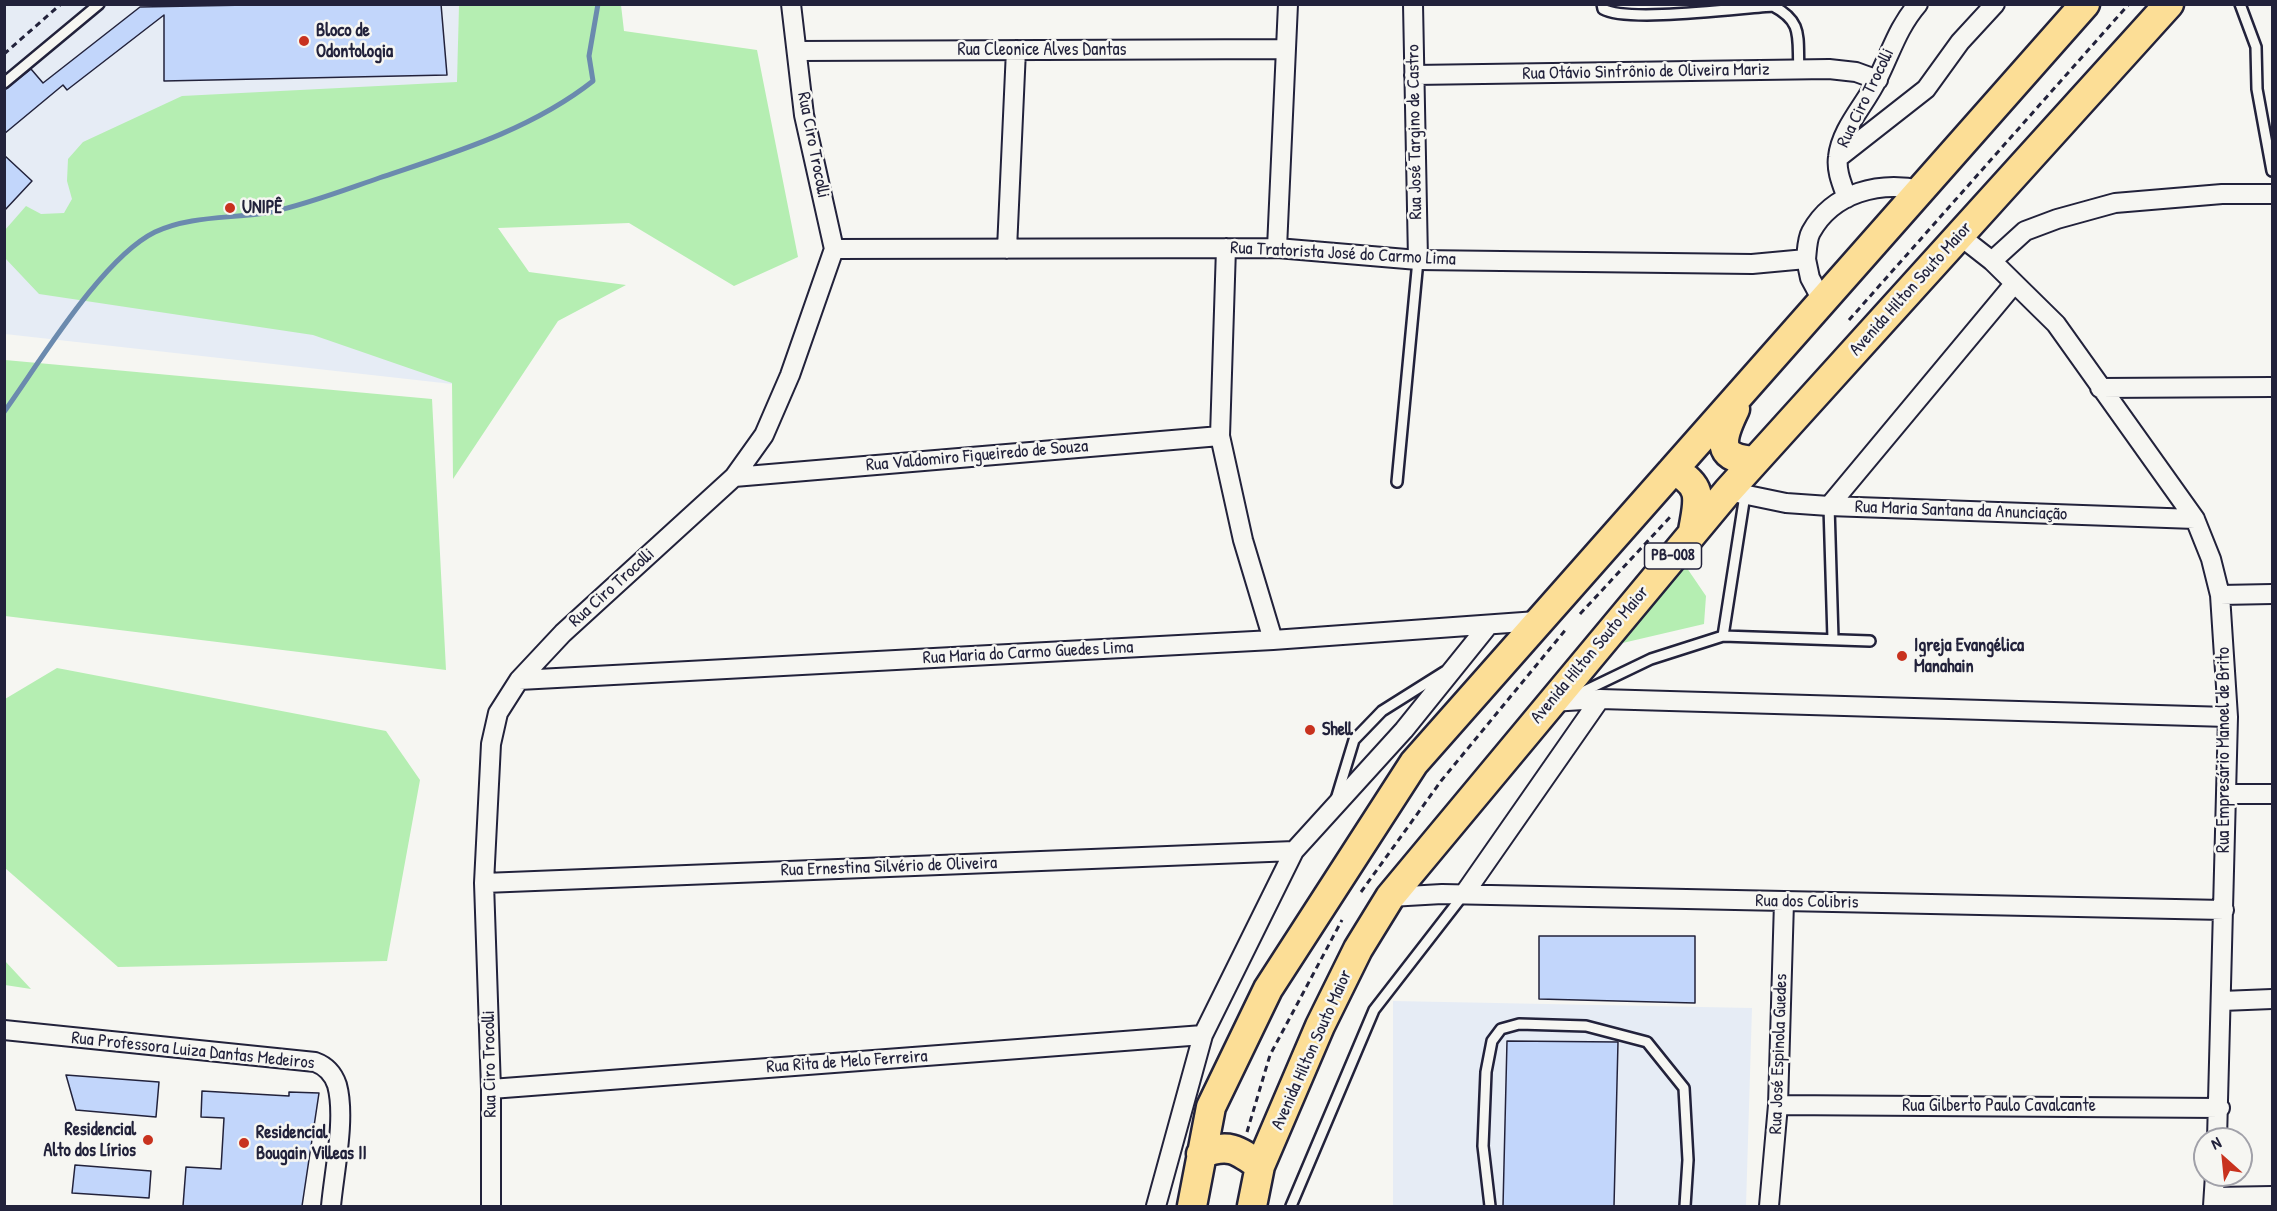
<!DOCTYPE html>
<meta charset="utf-8">
<style>
body{margin:0}
#map{position:relative;width:2277px;height:1211px;overflow:hidden;background:#f6f6f2;font-family:"Patrick Hand",sans-serif}
canvas{display:block}
.frame{position:absolute;inset:0;border:6px solid #22223b;pointer-events:none}
.north{position:absolute;left:2193px;top:1127px;width:60px;height:60px;box-sizing:border-box;background:#f6f6f2;border:2px solid #a1a1a9;border-radius:50%;rotate:333deg;font-size:16px;font-weight:700;line-height:24px;text-align:center;color:#22223b}
.north::after{content:'';display:block;margin:auto;width:21px;height:27px;background:#c8321e;clip-path:polygon(50% 0,100% 100%,50% 72%,0 100%)}
</style>
<div id="map">
<canvas width="2277" height="1211"></canvas>
<div class="frame"></div>
<div class="north">N</div>
</div>
<script>
const g = document.querySelector('canvas').getContext('2d');
g.lineJoin = 'round';
function fillPath(path, color) { g.fillStyle = color; g.fill(path, 'evenodd'); }
function strokePath(path, color, width, dash) { g.strokeStyle = color; g.lineWidth = width; g.lineCap = dash ? 'butt' : 'round'; g.setLineDash(dash || []); g.stroke(path); }
function write(font, color, halo, rows, align = 'center') {
  g.font = font + ' "Patrick Hand",sans-serif'; g.lineWidth = 5; g.setLineDash([]); g.textBaseline = 'middle'; g.strokeStyle = halo; g.fillStyle = color; for (const [text, x, y, turn = 0] of rows) {
    g.save(); g.translate(x, y); g.rotate((+turn || 0) * Math.PI / 180); g.textAlign = isNaN(turn) ? turn : align; if (halo) g.strokeText(text, 0, 0); g.fillText(text, 0, 0); g.restore();
  }
}
fillPath(new Path2D(`
 M5 5H459L452 384 5 334Z
 M1393 1001 1752 1008 1746 1206H1393Z`), '#e6ecf5');
fillPath(new Path2D(`
 M459 4 621 5 624 31 757 50 798 257 734 286 629 223 498 228 529 272 626 285 558 321 453 479 452 383 313 335 39 294 5 258V230L26 206 41 214 64 213 72 199 67 181 68 159 83 142 182 96 457 82Z
 M5 360 432 399 446 670 5 616Z
 M1676 552 1706 596 1704 624 1584 652Z
 M57 668 386 731 420 780 387 961 118 967 5 868V699Z
 M5 961 31 989 5 985Z`), '#b5eeb2');
strokePath(new Path2D(`
 M4 412C40 362 102 258 155 232 191 215 233 219 271 212 308 204 344 190 379 178 453 153 531 130 593 81L589 56 598 4`), '#6b8aae', 5);
const building = new Path2D(`
 M303 4H441L447 75 164 81V15L67 90 63 85 4 134V90L31 69 43 83 140 7Z
 M4 155 32 181 4 211Z
 M1539 936H1695V1003L1539 999Z
 M1507 1041 1618 1042 1614 1206H1503Z
 M66 1075 159 1082 156 1117 76 1110Z
 M202 1091 289 1096V1092L319 1093 302 1206H183L186 1167 221 1169 224 1118 201 1117Z
 M75 1165 151 1171 149 1198 72 1193Z`);
fillPath(building, '#c2d6fb');
strokePath(building, '#22223b', 1.5);
const service = new Path2D(`
 M1602 4 1603 9C1627 23 1740 8 1773 6 1804 22 1797 38 1799 70
 M2240 4 2256 47 2257 89 2272 171
 M4 83 99 4
 M1397 482 1418 260
 M1829 506 1833 639
 M1723 636 1745 495
 M1574 696 1651 659 1723 636 1870 641
 M1337 796 1354 740 1382 711 1444 672
 M1291 1206 1374 1010 1464 894
 M1490 1206 1483 1146 1486 1072 1492 1041 1501 1029 1519 1024 1586 1026 1647 1042 1684 1088 1688 1160 1685 1206`);
const minor = new Path2D(`
 M1413 4 1418 260
 M798 51 1286 49
 M1414 75 1829 69 1856 72 1878 80
 M1838 158 1926 89 1960 42 1995 4
 M1847 198C1842 184 1836 171 1838 157 1841 128 1866 104 1878 78 1891 52 1898 27 1918 4
 M1960 236 1992 261 2056 324 2195 519 2211 559 2220 595 2228 717 2217 1139
 M1226 248 1220 436 1243 540 1273 640
 M1277 248 1288 4
 M834 249 1277 248 1418 260 1752 264 1806 259 1810 278 1823 302
 M1007 249 1016 50
 M1806 259C1807 251 1807 239 1811 232 1833 192 1880 181 1921 190
 M1992 261 2025 231 2057 219 2115 203 2222 194H2272
 M2100 388 2272 387
 M734 477 1220 436
 M1728 491 1786 503 1829 506 2195 519
 M1829 506 2014 284
 M2220 595 2272 594
 M519 680 1273 640 1537 621
 M1551 702 1600 699 2228 717
 M2226 794H2272
 M484 883 1294 851
 M1464 894 1600 699
 M1390 897 1442 894 2224 910
 M2222 1001 2272 999
 M4 1030 315 1062C326 1066 333 1073 337 1085 346 1118 334 1172 331 1206
 M491 1089 1203 1035
 M1778 1105 2220 1108
 M2214 1197 2272 1196
 M491 1206V1089L484 883 491 744 498 713 519 680 563 633 734 477 764 435 790 375 834 249 804 115 791 4
 M1156 1206 1203 1035 1294 851 1404 730 1487 627
 M1769 1206 1778 1105 1784 902
 M2213 1206 2215 1175`);
const primary = new Path2D(`
 M1735 409C1721 438 1714 459 1755 461
 M1673 470C1705 486 1698 501 1693 531
 M1201 1154C1228 1143 1237 1149 1260 1166
 M1192 1206 1211 1107 1268 989 1414 763 2085 4
 M1252 1206 1260 1166 1320 1026 1358 949 1390 897 1728 491 2169 4`);
strokePath(service, '#22223b', 14);
strokePath(minor, '#22223b', 22);
strokePath(primary, '#22223b', 33);
strokePath(new Path2D(`
 M4 54 61 4
 M1849 320 2129 4
 M1580 614 1671 516
 M1361 892 1441 781 1567 628
 M1247 1132 1270 1055 1342 920`), '#22223b', 3, [6, 4.5]);
strokePath(service, '#f6f6f2', 9);
strokePath(minor, '#f6f6f2', 18);
strokePath(primary, '#fcde96', 28);
for (const [x, y, r, color] of [
 [304,41,6,"#c8321e"],
 [230,208,6,"#c8321e"],
 [1902,656,6,"#c8321e"],
 [1310,730,6,"#c8321e"],
 [148,1140,6,"#c8321e"],
 [244,1143,6,"#c8321e"]
]) { const dot = new Path2D(); dot.arc(x, y, r, 0, 2 * Math.PI); g.fillStyle = color; g.fill(dot); strokePath(dot, '#f6f6f2', 2); }
for (const [x, y, w] of [
 [1673,556,57]
]) { const box = new Path2D(); box.roundRect(x - w / 2, y - 13, w, 26, 4.5); g.fillStyle = '#f6f6f2'; g.fill(box); strokePath(box, '#22223b', 1.5); }
write('bold 16px', '#22223b', null, [
 ["PB-008",1673,556]
]);
write('bold 18px', '#22223b', '#f6f6f2', [
 ["Bloco de",316,31],
 ["Odontologia",316,52],
 ["UNIPÊ",242,208],
 ["Igreja Evangélica",1914,646],
 ["Manahain",1914,667],
 ["Shell",1322,730],
 ["Residencial",136,1130,"right"],
 ["Alto dos Lírios",136,1151,"right"],
 ["Residencial",256,1133],
 ["Bougain Villeas II",256,1154]
], 'left');
write('18px', '#22223b', '#f6f6f2', [
 ["Rua Cleonice Alves Dantas",1042,50],
 ["Rua Otávio Sinfrônio de Oliveira Mariz",1646,72,-1],
 ["Rua Ciro Trocolli",1866,98,-64],
 ["Rua José Targino de Castro",1415,132,-91],
 ["Rua Ciro Trocolli",813,145,79],
 ["Rua Tratorista José do Carmo Lima",1343,254,3],
 ["Avenida Hilton Souto Maior",1911,289,-48],
 ["Rua Valdomiro Figueiredo de Souza",977,456,-5],
 ["Rua Maria Santana da Anunciação",1961,511,2],
 ["Rua Ciro Trocolli",612,588,-42],
 ["Rua Maria do Carmo Guedes Lima",1028,653,-3],
 ["Avenida Hilton Souto Maior",1590,655,-50],
 ["Rua Empresário Manoel de Brito",2224,750,-90],
 ["Rua Ernestina Silvério de Oliveira",889,867,-2],
 ["Rua dos Colibris",1807,902,1],
 ["Avenida Hilton Souto Maior",1312,1050,-66],
 ["Rua Professora Luiza Dantas Medeiros",193,1051,6],
 ["Rua José Espinola Guedes",1779,1054,-88],
 ["Rua Rita de Melo Ferreira",847,1062,-4],
 ["Rua Ciro Trocolli",490,1064,-91],
 ["Rua Gilberto Paulo Cavalcante",1999,1106]
]);
</script>
